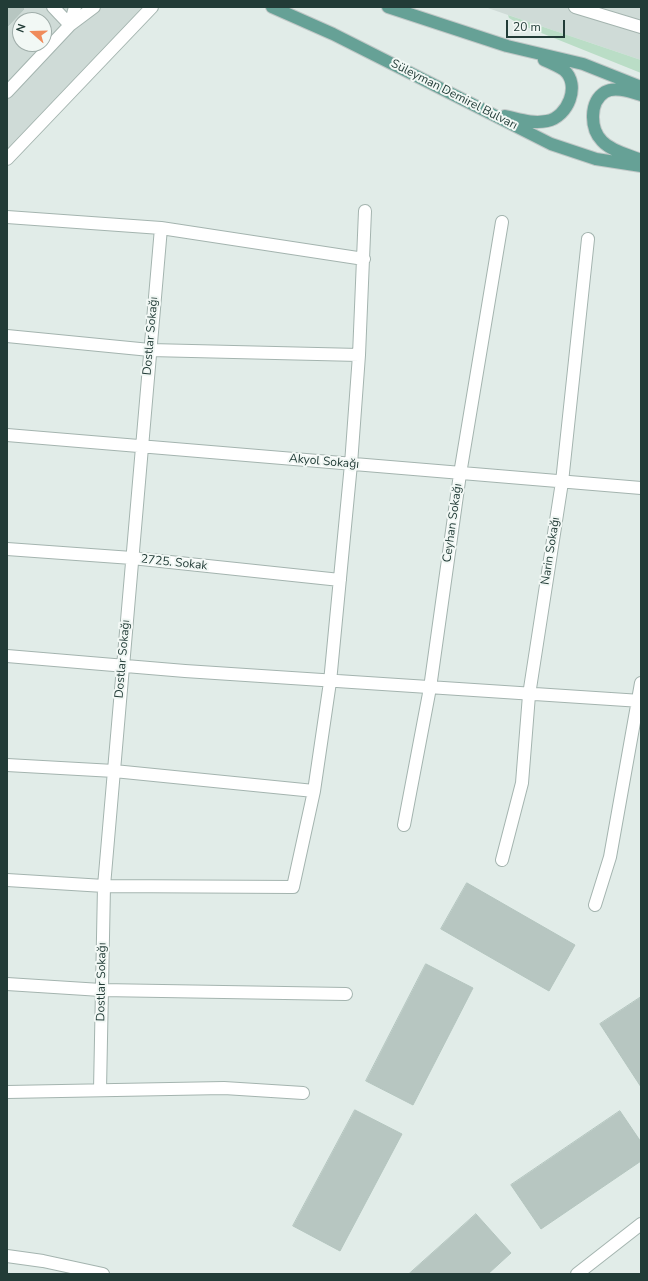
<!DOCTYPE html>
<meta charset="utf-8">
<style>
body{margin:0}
#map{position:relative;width:648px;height:1281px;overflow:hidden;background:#e1ece8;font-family:"Nunito Sans",sans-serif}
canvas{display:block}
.frame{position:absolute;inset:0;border:8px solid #223c37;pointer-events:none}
.north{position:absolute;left:12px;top:12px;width:40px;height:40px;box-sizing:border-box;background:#f2f8f5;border:1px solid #9fada9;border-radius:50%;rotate:290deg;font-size:11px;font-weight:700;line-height:16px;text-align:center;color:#223c37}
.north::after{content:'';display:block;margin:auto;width:14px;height:18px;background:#f08b5b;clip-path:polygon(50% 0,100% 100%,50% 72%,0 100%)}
.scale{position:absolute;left:506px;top:20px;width:59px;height:18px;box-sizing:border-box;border:2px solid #223c37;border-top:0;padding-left:5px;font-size:12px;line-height:14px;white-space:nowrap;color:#223c37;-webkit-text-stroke:3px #f2f8f5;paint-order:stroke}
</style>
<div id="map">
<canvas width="648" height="1281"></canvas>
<div class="frame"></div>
<div class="north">N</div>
<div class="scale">20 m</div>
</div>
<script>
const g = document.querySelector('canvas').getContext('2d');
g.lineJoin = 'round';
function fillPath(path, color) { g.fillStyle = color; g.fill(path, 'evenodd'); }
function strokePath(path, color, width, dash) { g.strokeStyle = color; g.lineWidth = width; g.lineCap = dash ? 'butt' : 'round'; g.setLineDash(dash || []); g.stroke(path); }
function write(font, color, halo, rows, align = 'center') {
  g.font = font + ' "Nunito Sans",sans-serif'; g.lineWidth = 4; g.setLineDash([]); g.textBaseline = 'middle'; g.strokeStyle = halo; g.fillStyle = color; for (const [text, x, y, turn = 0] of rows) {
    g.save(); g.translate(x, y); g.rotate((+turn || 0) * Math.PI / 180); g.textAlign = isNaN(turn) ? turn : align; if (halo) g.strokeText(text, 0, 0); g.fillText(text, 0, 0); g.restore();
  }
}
fillPath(new Path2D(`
 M7 7H150L7 155ZM20 20H44V44H20Z
 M485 7H641V60L508 15Z`), '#cfdbd7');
fillPath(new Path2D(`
 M508 15 641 60V73L519 24 509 18Z`), '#baddc6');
const building = new Path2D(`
 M7 7H22L24 9 7 27Z
 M467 883 575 945 549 991 441 929Z
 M426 964 473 988 413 1105 366 1081Z
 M641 997V1087L600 1024Z
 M355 1110 402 1134 340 1251 293 1226Z
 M620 1111 641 1142V1161L541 1229 511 1185Z
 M476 1214 511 1253 488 1274H409Z`);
fillPath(building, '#b7c6c1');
strokePath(building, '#b4c5bf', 1);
const minor = new Path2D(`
 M53 7 70 25
 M575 7 641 27
 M70 25 75 7
 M7 92 70 25 94 7
 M7 159 152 7
 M7 217 161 228 364 259
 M7 336 150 350 359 355
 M7 435 641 488
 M7 549 132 558 340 580
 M7 656 185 671 641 701
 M7 765 114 771 314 791
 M404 825 430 688 460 474 502 222
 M502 860 522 783 529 695 562 482 588 239
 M7 880 104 886 293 887 314 791 330 682 351 464 359 355 365 211
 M595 905 610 857 641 683
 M7 984 101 990 346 994
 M100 1090 104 886 161 228
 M7 1092 224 1088 303 1093
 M7 1256 43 1261 103 1274
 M577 1274 641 1224`);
const major = new Path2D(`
 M272 7 333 34 551 144 596 159 641 166
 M388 7 507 46 583 64 641 87
 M641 95C631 92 615 86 605 92 589 102 590 129 602 141 611 151 629 155 641 160
 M505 116C519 119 532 124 547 121 568 117 581 85 564 70 558 66 551 63 544 60`);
strokePath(minor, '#a4b4af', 14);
strokePath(major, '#c1c8c7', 14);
strokePath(minor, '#fff', 12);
strokePath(major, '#66a196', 12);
write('12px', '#223c37', '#f2f8f5', [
 ["Süleyman Demirel Bulvarı",454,95,27],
 ["Dostlar Sokağı",151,336,-85],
 ["Akyol Sokağı",324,462,5],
 ["Ceyhan Sokağı",453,523,-82],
 ["Narin Sokağı",551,551,-81],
 ["2725. Sokak",174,563,6],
 ["Dostlar Sokağı",123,659,-85],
 ["Dostlar Sokağı",102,982,-89]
]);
</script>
